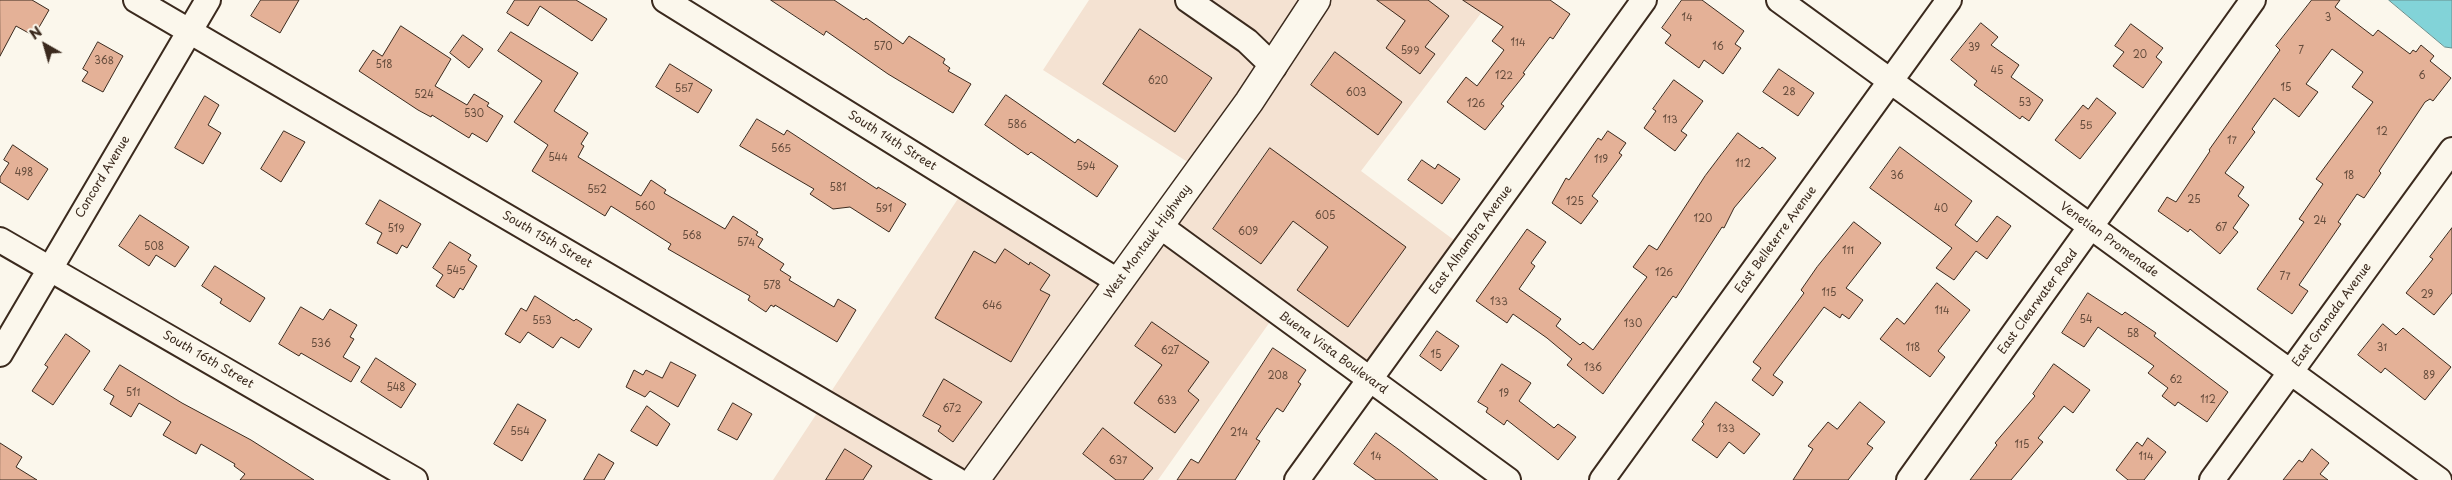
<!DOCTYPE html>
<style>
body{margin:0}
#map{position:relative;width:2452px;height:480px;overflow:hidden;background:#fbf7ec;font-family:"Playpen Sans",sans-serif}
canvas{display:block}
.north{position:absolute;left:20px;top:20px;width:50px;height:50px;-webkit-text-stroke:4px #fbf7ec;paint-order:stroke;rotate:322deg;font-size:14px;font-weight:700;line-height:20px;text-align:center;color:#3b2a1e}
.north::after{content:'';display:block;margin:auto;width:18px;height:22px;background:#3b2a1e;clip-path:polygon(50% 0,100% 100%,50% 72%,0 100%)}
</style>
<div id="map">
<canvas width="2452" height="480"></canvas>
<div class="north">N</div>
</div>
<script>
const g = document.querySelector('canvas').getContext('2d');
g.lineJoin = 'round';
function fillPath(path, color) { g.fillStyle = color; g.fill(path, 'evenodd'); }
function strokePath(path, color, width, dash) { g.strokeStyle = color; g.lineWidth = width; g.lineCap = dash ? 'butt' : 'round'; g.setLineDash(dash || []); g.stroke(path); }
function write(font, color, halo, rows, align = 'center') {
  g.font = font + ' "Playpen Sans",sans-serif'; g.lineWidth = 5; g.setLineDash([]); g.textBaseline = 'middle'; g.strokeStyle = halo; g.fillStyle = color; for (const [text, x, y, turn = 0] of rows) {
    g.save(); g.translate(x, y); g.rotate((+turn || 0) * Math.PI / 180); g.textAlign = isNaN(turn) ? turn : align; if (halo) g.strokeText(text, 0, 0); g.fillText(text, 0, 0); g.restore();
  }
}
fillPath(new Path2D(`
 M1089 0H1491L1361 171 1458 243 1368 364 1284 302 1158 480H773L963 191 1120 290 1205 173 1043 70Z`), '#f4e2d2');
const water = new Path2D(`
 M2389 0H2452V48L2445 47Z`);
fillPath(water, '#82d3d8');
strokePath(water, '#668f8e', 1);
const building = new Path2D(`
 M0 0H32L49 10 34 36 16 26 0 56Z
 M261 0H299L280 33 251 16Z
 M515 0H576L607 19 592 41 540 6 528 26 507 13Z
 M771 0H834L864 20 866 18 903 44 909 36 945 59 943 63 950 68 948 71 971 84 953 113 888 74 826 31 824 35Z
 M1377 0H1428L1449 16 1425 47 1435 54 1420 74 1386 48 1405 21Z
 M1463 0H1550L1570 14 1553 39 1550 37 1523 73 1525 74 1501 104 1504 106 1485 130 1447 102 1466 77 1477 86 1504 50 1492 41 1503 27Z
 M1682 0H1702L1744 31 1735 44 1741 48 1723 74 1704 60 1699 68 1665 43 1671 35 1662 28Z
 M2312 0H2340L2335 7 2373 36 2378 30 2410 54 2413 50 2416 52 2421 45 2434 56 2430 61 2451 78 2433 101 2430 99 2425 102 2379 171 2381 173 2364 198 2357 194 2338 222 2341 224 2299 285 2308 291 2292 314 2257 289 2304 222 2299 219 2323 184 2316 179 2373 102 2352 87 2363 72 2332 49 2306 84 2318 92 2299 117 2274 98 2252 129 2255 132 2225 173 2244 187 2238 196 2249 205 2233 228 2238 232 2220 254 2190 229 2188 232 2158 211 2167 197 2176 202 2210 151 2209 150 2280 50 2276 46Z
 M1981 23 1998 37 1991 45 2019 65 2011 77 2043 100 2029 121 2022 116 2020 119 1974 85 1977 81 1951 60Z
 M2131 24 2163 48 2156 57 2162 62 2143 88 2113 66 2124 52 2115 46Z
 M401 26 451 59 435 86 467 105 474 94 489 103 487 106 503 116 487 142 472 133 469 138 432 115 431 117 418 110 359 71 373 50 382 56Z
 M1140 29 1212 78 1175 132 1103 84Z
 M511 32 578 73 554 111 588 133 581 144 584 146 578 157 641 196 651 180 666 190 664 193 725 229 733 216 758 232 756 235 763 239 758 247 784 264 780 270 791 277 789 280 834 307 838 299 856 310 837 342 775 305 774 307 771 305 766 312 748 300 750 296 668 249 671 244 611 206 605 216 532 171 548 145 514 122 542 81 498 51Z
 M463 35 483 49 469 68 450 53Z
 M98 42 123 56 103 92 82 81 88 72 83 69Z
 M1335 52 1402 102 1378 135 1311 85Z
 M670 64 712 90 698 113 656 87Z
 M1779 69 1814 93 1798 116 1763 92Z
 M1674 80 1703 101 1681 131 1687 135 1675 151 1644 128 1656 111 1653 109Z
 M1006 95 1075 143 1078 139 1118 166 1097 197 1031 152 1028 155 985 125Z
 M205 96 219 105 208 125 221 133 203 164 175 148Z
 M2097 98 2116 113 2080 159 2055 140 2083 105 2088 109Z
 M757 119 784 135 787 130 877 189 878 187 906 204 889 232 850 207 833 209 810 194 814 189 740 146Z
 M284 131 305 142 281 182 261 169Z
 M1608 131 1626 143 1619 153 1622 155 1592 196 1598 201 1581 224 1552 203 1566 178 1569 180 1598 138 1601 140Z
 M1738 133 1760 149 1762 147 1776 158 1734 208 1724 228 1722 227 1676 298 1673 296 1603 394 1567 365 1572 359 1547 338 1513 314 1507 323 1476 301 1527 229 1546 242 1531 263 1535 266 1519 289 1561 319 1556 326 1580 345 1583 342 1593 350 1647 277 1633 267 1649 245 1657 250 1705 176Z
 M13 145 48 169 28 200 0 182V177L9 163 4 160Z
 M1900 147 1972 201 1955 225 1977 242 1997 216 2011 226 1987 259 1976 251 1954 280 1936 268 1952 248 1870 188Z
 M1270 148 1406 247 1348 327 1297 290 1328 247 1293 221 1261 264 1213 229Z
 M1422 160 1435 169 1438 164 1460 179 1442 204 1408 180Z
 M380 200 421 224 407 248 402 245 397 254 377 243 382 233 366 224Z
 M140 215 189 247 175 267 156 255 149 266 119 246Z
 M1854 222 1881 243 1846 288 1863 300 1849 319 1842 314 1840 318 1824 307 1773 375 1783 382 1773 396 1752 380 1761 368 1753 362 1804 293 1801 290 1817 267Z
 M2452 228V293L2434 315 2406 293 2433 259 2430 257Z
 M450 242 471 255 468 260 477 266 463 290 460 288 454 298 436 286 443 275 433 268Z
 M1005 249 1029 265 1030 262 1050 275 1040 290 1050 295 1011 362 935 318 974 251 995 263Z
 M215 266 265 298 250 322 220 303 222 299 202 286Z
 M1937 283 1970 310 1938 351 1945 357 1930 377 1880 339 1897 318 1904 324Z
 M2088 293 2122 315 2125 312 2156 333 2154 336 2228 392 2207 422 2178 402 2175 406 2162 396 2168 388 2148 373 2154 366 2098 327 2084 347 2062 333Z
 M535 296 574 321 576 319 592 329 579 348 561 337 553 348 528 332 520 343 505 334 521 308 526 311Z
 M301 307 323 320 330 309 357 325 350 337 354 339 343 357 360 367 351 382 301 353 299 356 279 344Z
 M1152 322 1209 362 1188 391 1199 400 1175 433 1134 403 1162 365 1135 346Z
 M2383 324 2396 335 2403 328 2451 367 2425 400 2385 368 2381 373 2358 355Z
 M1437 331 1459 346 1441 371 1420 356Z
 M66 334 90 351 53 405 32 391 48 367 45 365Z
 M1273 348 1306 370 1298 382 1301 384 1283 412 1277 408 1256 439 1260 441 1235 480H1177L1191 459 1198 463Z
 M376 358 416 384 401 408 361 382Z
 M671 362 696 375 678 407 650 391 645 397 626 387 634 370 643 375 646 370 662 378Z
 M1502 364 1531 383 1519 401 1554 428 1558 424 1576 437 1558 460 1507 420 1504 425 1486 412 1488 408 1478 402Z
 M2054 364 2090 390 2073 413 2064 406 2038 438 2043 442 2011 480H1970L1997 445 1995 443 2035 396 2033 394Z
 M120 365 182 403 251 440 314 480H240L245 474 234 466 235 464 201 444 196 454 163 435 171 422 139 403 131 417 110 404 114 396 104 390Z
 M944 379 982 402 953 442 938 431 941 426 923 416Z
 M1716 402 1760 434 1744 454 1729 442 1717 458 1692 440 1704 424 1702 422Z
 M1860 402 1885 422 1867 444 1873 448 1848 480H1793L1813 449 1808 446 1828 422 1837 429Z
 M733 403 752 414 737 440 718 430Z
 M518 404 546 420 522 461 494 444Z
 M647 406 670 424 657 446 631 431Z
 M1103 428 1153 468 1143 480H1116L1083 454Z
 M1376 433 1398 449 1438 480H1376L1354 464Z
 M2148 438 2166 452 2144 480H2128L2116 470 2137 442 2142 446Z
 M0 443 22 457 16 467 37 480H0Z
 M845 449 872 466 863 480H826Z
 M2312 449 2329 463 2320 474 2328 480H2283L2299 460 2302 462Z
 M599 454 614 463 604 480H584Z`);
fillPath(building, '#e4b197');
strokePath(building, '#3b2a1e', 1);
const minor = new Path2D(`
 M136 0 957 480
 M665 0 1119 282
 M1188 0 1247 41 1274 67
 M1779 0 2439 480
 M1160 226 1508 480
 M0 240 415 480
 M0 354 208 0
 M1297 480 1644 0
 M1602 480 1949 0
 M1909 480 2253 0
 M2212 480 2452 150`);
const major = new Path2D(`
 M975 480 1249 102 1316 0`);
strokePath(minor, '#3b2a1e', 28);
strokePath(major, '#3b2a1e', 31);
strokePath(minor, '#fbf7ec', 24);
strokePath(major, '#fbf7ec', 28);
write('10px', '#654c3c', null, [
 ["14",1687,18],
 ["3",2328,18],
 ["114",1518,43],
 ["570",883,47],
 ["16",1718,47],
 ["39",1974,48],
 ["599",1410,51],
 ["7",2301,51],
 ["20",2140,55],
 ["368",104,61],
 ["518",384,65],
 ["45",1997,71],
 ["122",1504,76],
 ["6",2422,76],
 ["620",1158,81],
 ["15",2286,88],
 ["557",684,89],
 ["28",1789,92],
 ["603",1356,93],
 ["524",424,95],
 ["53",2025,103],
 ["126",1476,104],
 ["530",474,114],
 ["113",1670,120],
 ["586",1017,125],
 ["55",2086,126],
 ["12",2382,132],
 ["17",2232,141],
 ["565",781,149],
 ["544",558,158],
 ["119",1601,160],
 ["112",1743,164],
 ["594",1086,167],
 ["498",24,173],
 ["36",1897,176],
 ["18",2349,176],
 ["581",838,188],
 ["552",597,190],
 ["25",2194,200],
 ["125",1575,202],
 ["560",645,207],
 ["591",884,209],
 ["40",1941,209],
 ["605",1325,216],
 ["120",1703,219],
 ["24",2320,221],
 ["67",2221,228],
 ["519",396,229],
 ["609",1248,232],
 ["568",692,236],
 ["574",746,243],
 ["508",154,247],
 ["111",1848,251],
 ["545",456,271],
 ["126",1664,273],
 ["77",2285,277],
 ["578",772,286],
 ["115",1829,293],
 ["29",2427,295],
 ["133",1499,302],
 ["646",992,306],
 ["114",1942,311],
 ["54",2086,320],
 ["553",542,321],
 ["130",1633,324],
 ["58",2133,334],
 ["536",321,344],
 ["118",1913,348],
 ["31",2382,348],
 ["627",1170,351],
 ["15",1436,355],
 ["136",1593,368],
 ["208",1278,376],
 ["89",2429,376],
 ["62",2176,380],
 ["548",396,388],
 ["511",133,393],
 ["19",1504,394],
 ["112",2208,400],
 ["633",1167,401],
 ["672",952,409],
 ["133",1726,429],
 ["554",520,432],
 ["214",1239,433],
 ["115",2022,445],
 ["14",1376,457],
 ["114",2146,457],
 ["637",1118,461]
]);
write('12px', '#3b2a1e', '#fbf7ec', [
 ["South 14th Street",892,141,32],
 ["Concord Avenue",103,177,-59],
 ["South 15th Street",547,240,30],
 ["East Alhambra Avenue",1471,240,-54],
 ["East Belleterre Avenue",1776,240,-54],
 ["Venetian Promenade",2109,240,36],
 ["West Montauk Highway",1148,242,-54],
 ["East Clearwater Road",2038,302,-54],
 ["East Granada Avenue",2332,315,-54],
 ["Buena Vista Boulevard",1333,353,36],
 ["South 16th Street",208,360,30]
]);
</script>
